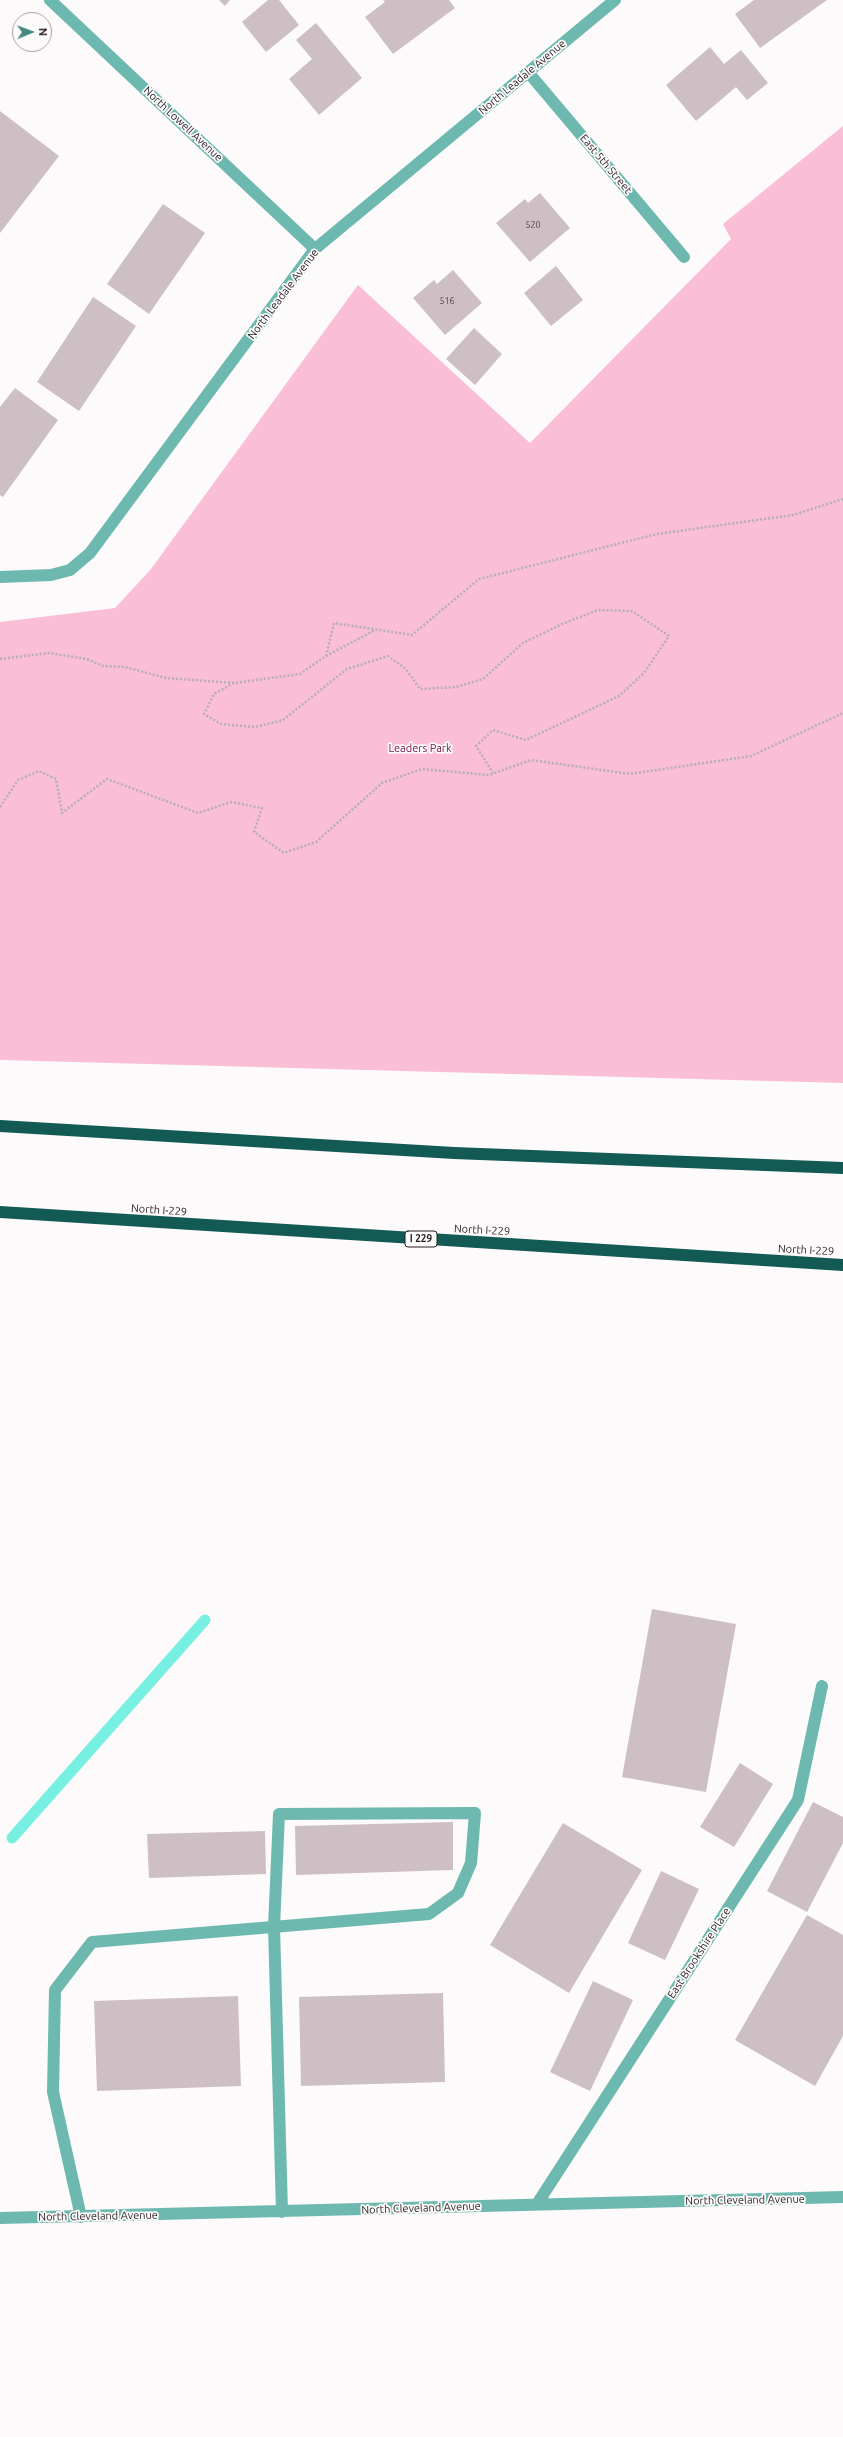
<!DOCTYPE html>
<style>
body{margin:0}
#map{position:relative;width:843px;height:2437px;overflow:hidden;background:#fdfafb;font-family:Ubuntu,sans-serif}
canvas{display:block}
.north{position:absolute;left:12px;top:12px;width:40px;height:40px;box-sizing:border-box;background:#fdfafb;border:1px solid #a6a2a3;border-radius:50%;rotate:89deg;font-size:11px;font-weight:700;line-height:16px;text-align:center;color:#241e20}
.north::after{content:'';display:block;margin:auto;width:14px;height:18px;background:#448a82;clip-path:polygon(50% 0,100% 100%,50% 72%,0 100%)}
</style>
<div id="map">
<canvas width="843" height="2437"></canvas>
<div class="north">N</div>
</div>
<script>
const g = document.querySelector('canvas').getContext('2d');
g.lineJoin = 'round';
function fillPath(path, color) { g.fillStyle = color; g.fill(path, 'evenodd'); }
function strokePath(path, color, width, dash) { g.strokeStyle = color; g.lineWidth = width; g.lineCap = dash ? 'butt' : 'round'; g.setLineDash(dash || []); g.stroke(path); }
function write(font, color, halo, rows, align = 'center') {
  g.font = font + ' Ubuntu,sans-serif'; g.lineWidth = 3.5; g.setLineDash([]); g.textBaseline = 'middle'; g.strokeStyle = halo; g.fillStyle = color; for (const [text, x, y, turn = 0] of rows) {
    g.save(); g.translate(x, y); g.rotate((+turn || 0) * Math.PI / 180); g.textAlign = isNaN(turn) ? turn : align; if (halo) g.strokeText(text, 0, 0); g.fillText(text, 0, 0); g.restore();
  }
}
fillPath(new Path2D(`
 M843 126V1083L0 1060V622L115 608 151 569 358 285 530 443 731 239 723 224Z`), '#fabed6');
strokePath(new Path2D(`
 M12 1838 205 1620`), '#77f0e2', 11);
fillPath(new Path2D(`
 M219 0H230L225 6Z
 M268 0H279L299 25 266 52 242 22Z
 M383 0H449L455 8 393 54 365 17 385 2Z
 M754 0H827L760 48 735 14Z
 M316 23 362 78 319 115 289 79 312 59 296 40Z
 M710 47 724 64 741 50 768 83 747 100 736 87 696 121 666 85Z
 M0 111 59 156 0 233Z
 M540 193 570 228 530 262 496 223 525 199 528 203Z
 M163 204 205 233 149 314 107 284Z
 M556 266 583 300 551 326 524 293Z
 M453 270 482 303 445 335 413 298 434 280 437 284Z
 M93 297 136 326 79 411 37 382Z
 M474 328 502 354 475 385 446 359Z
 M15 388 58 420 3 497 0 495V407Z
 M652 1609 736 1624 706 1792 622 1777Z
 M740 1763 773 1784 734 1847 700 1827Z
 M813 1802 843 1817V1843L807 1912 767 1891Z
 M453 1822V1870L296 1875 295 1826Z
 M563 1823 642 1870 569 1993 490 1945Z
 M265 1831 266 1874 149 1878 147 1834Z
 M661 1871 699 1889 665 1960 628 1943Z
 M807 1915 843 1935V2036L815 2086 735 2040Z
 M593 1981 633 2000 590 2091 550 2072Z
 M443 1993 445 2082 301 2086 299 1997Z
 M238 1996 241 2086 97 2091 94 2001Z`), '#cebfc4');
strokePath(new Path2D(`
 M326 656 375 630
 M0 659 49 653 87 659 103 666 125 667 166 678 234 683 300 674 326 656 334 623 412 635 479 579 657 534 793 515 843 499
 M234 683 214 694 204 714 221 724 255 727 283 720 347 669 388 656 406 669 420 689 456 687 483 679 523 643 562 624 598 610 632 611 669 636 644 673 619 696 526 740 493 730 476 746 493 773
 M0 807 18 780 39 771 56 779 62 813 107 779 198 813 231 802 262 808 254 832 284 853 316 842 382 783 422 769 489 775 531 760 630 774 751 756 843 713`), '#b4b0b2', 2.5, [2, 2]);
strokePath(new Path2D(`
 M50 0 315 249
 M528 72 684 257
 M0 577 51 575 70 570 90 553 315 249 615 0
 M537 2204 798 1800 822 1686
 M81 2217 53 2092 55 1990 92 1942 429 1914 458 1893 471 1863 475 1813 279 1814 274 1927 282 2212
 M0 2218 843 2197`), '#6db9af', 12);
strokePath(new Path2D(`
 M0 1126 454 1153 843 1168
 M0 1212 843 1265`), '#125a53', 12);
write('9px', '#4e4649', null, [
 ["520",533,225],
 ["516",447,301]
]);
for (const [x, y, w] of [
 [421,1239,32]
]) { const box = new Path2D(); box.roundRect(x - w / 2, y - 8, w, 16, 3); g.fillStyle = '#fdfafb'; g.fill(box); strokePath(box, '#241e20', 1); }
write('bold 10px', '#241e20', null, [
 ["I 229",421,1239]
]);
write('11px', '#241e20', '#fdfafb', [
 ["North Leadale Avenue",522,77,-40],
 ["North Lowell Avenue",183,124,43],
 ["East 5th Street",606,164,50],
 ["North Leadale Avenue",283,294,-53],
 ["North I-229",159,1210,4],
 ["North I-229",482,1230,3],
 ["North I-229",806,1250,3],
 ["East Brookshire Place",699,1953,-57],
 ["North Cleveland Avenue",745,2200,-1],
 ["North Cleveland Avenue",421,2208,-2],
 ["North Cleveland Avenue",98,2216,-1]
]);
write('11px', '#741149', '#fdfafb', [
 ["Leaders Park",420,748]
]);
</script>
